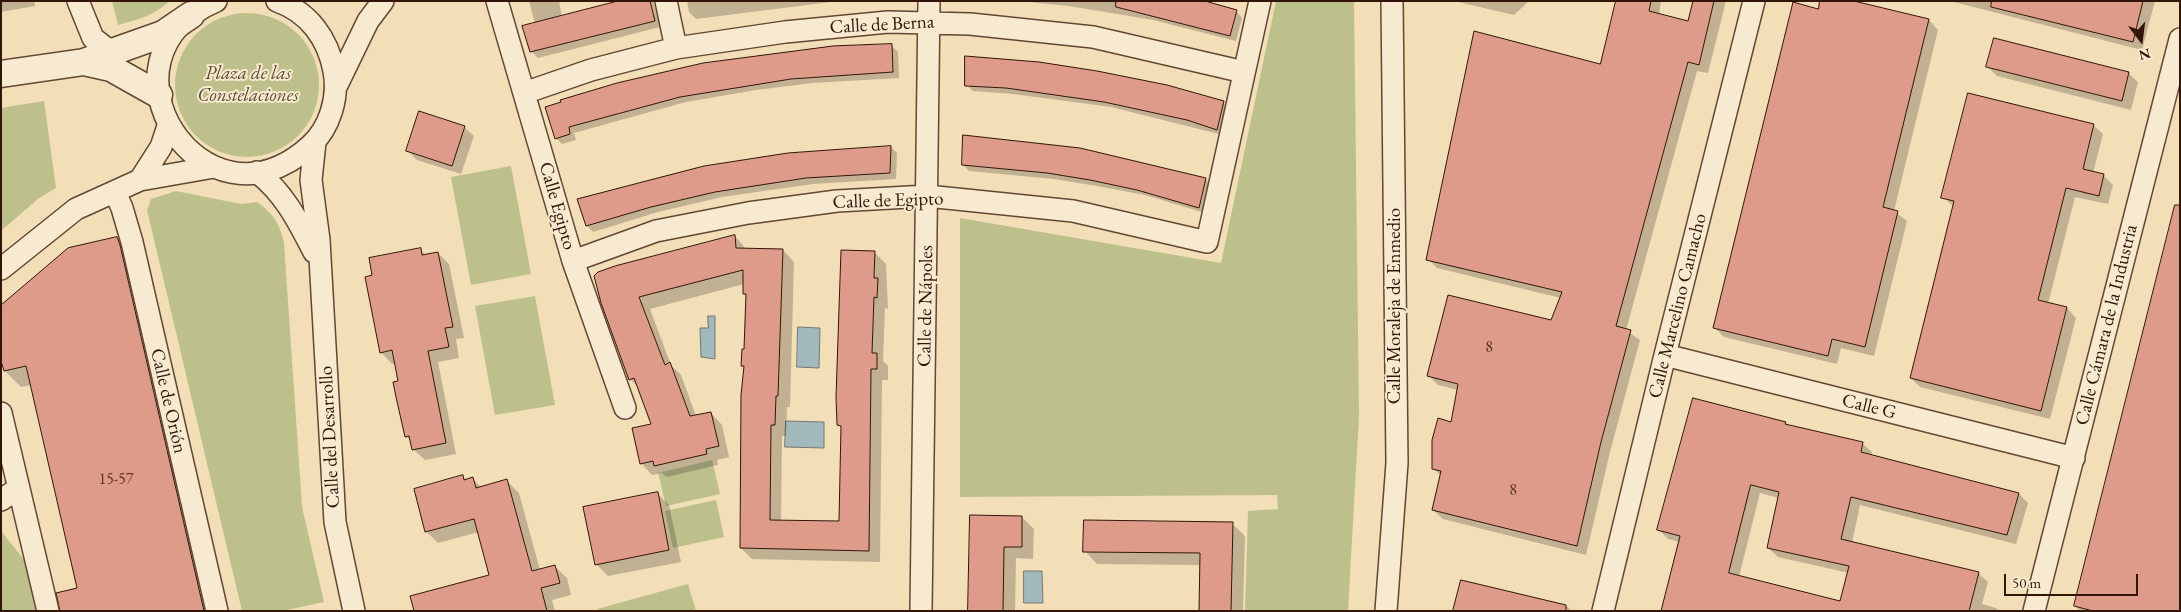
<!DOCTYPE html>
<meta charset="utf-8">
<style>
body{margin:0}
#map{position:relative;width:2181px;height:612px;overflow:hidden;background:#f2deb7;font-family:"EB Garamond",serif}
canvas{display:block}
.frame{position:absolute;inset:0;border:2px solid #321508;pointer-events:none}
.north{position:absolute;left:2116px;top:15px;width:50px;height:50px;-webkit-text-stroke:4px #f7ead0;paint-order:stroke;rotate:165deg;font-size:14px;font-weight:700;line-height:20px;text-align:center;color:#321508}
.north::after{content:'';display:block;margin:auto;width:18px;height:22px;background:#321508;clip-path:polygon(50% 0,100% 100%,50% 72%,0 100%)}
.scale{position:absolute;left:2004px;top:574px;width:134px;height:22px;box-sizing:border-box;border:2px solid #321508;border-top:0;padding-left:6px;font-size:15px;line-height:18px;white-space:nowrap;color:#321508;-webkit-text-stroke:4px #f7ead0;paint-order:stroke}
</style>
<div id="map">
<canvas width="2181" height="612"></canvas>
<div class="frame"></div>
<div class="north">N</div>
<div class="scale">50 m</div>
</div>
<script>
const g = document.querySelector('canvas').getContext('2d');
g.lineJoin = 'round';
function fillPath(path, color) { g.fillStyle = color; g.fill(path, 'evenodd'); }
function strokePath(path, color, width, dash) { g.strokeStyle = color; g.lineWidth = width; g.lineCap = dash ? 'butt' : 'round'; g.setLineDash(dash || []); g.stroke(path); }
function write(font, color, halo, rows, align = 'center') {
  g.font = font + ' "EB Garamond",serif'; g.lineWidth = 4; g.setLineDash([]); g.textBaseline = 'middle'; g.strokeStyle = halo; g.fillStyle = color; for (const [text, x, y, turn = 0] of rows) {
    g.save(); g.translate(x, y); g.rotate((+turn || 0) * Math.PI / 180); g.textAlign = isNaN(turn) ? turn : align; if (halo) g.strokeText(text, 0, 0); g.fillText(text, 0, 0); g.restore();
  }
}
fillPath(new Path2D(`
 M112 1H170C154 15 138 20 118 25Z
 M1276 1H1354L1359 416 1348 611H1245L1248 511 1278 509 1277 495 960 497V218L1221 263Z
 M175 85a72 72 0 1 1 144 0a72 72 0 1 1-144 0Z
 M44 101 56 188 39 198 1 231V108Z
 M511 166 531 274 471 285 451 177Z
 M176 191 241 204 257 202C273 213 280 224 284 243L302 507 324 602 282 611H242L147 210 151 199Z
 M535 296 555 405 495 415 475 306Z
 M712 460 720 494 666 506 658 473Z
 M716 500 724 537 673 548 665 511Z
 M1 531 25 561 36 611H1Z
 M688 584 696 611H598L597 609Z`), '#bec08c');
const water = new Path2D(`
 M708 316H715V359L701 357 700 328H708Z
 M798 327 820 328 819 368 797 367Z
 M786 421 824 422V448L785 447Z
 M1024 571H1042L1043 603H1024Z`);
fillPath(water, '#a1b9ba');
strokePath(water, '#757773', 1);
fillPath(new Path2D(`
 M1 1H34L35 6 1 12Z
 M529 1H559L562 17 613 4V1H653L660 27 538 58 532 52 524 27 535 24Z
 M687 1H839L696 19 689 12Z
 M1018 1H1200L1236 11 1242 18 1236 41 1153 20 1069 6Z
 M1454 1H1529L1514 15Z
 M1617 1H1661L1659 15 1689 23 1694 1H1726L1708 73 1697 71 1626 330 1640 340 1610 452 1586 555 1443 519 1433 510 1441 476 1433 468 1452 423 1458 390 1438 385 1429 376 1552 322 1561 298 1437 268 1428 259 1601 66Z
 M1849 1 1929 20 1938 30 1894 211 1907 221 1874 356 1841 348 1837 364 1724 337 1715 328Z
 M1950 1H2155L2142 50Z
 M892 46 898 52 899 78 813 83 756 90 686 102 574 133 576 140 562 144 556 138 547 108Z
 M1988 67 2128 73 2138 82 2131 110 1997 76Z
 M967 85 1223 102 1229 109 1223 135 1111 107 1013 94 973 91Z
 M2093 125 2103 134 2093 173 2103 175 2113 185 2108 204 2075 197 2048 304 2067 308 2076 318 2050 419 1920 387 1911 378 1954 207 1943 197Z
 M464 127 474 136 461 174 417 160 407 150Z
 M891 147 897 153 896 179 813 184 722 197 658 212 593 232 587 226 579 200 675 173 789 154Z
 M963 165 1205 179 1211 185 1205 213 1145 195 1097 186 1054 179 969 171Z
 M735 236 746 249 783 250 794 262 790 407H787L786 436H782L781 521 841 522 842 428 838 425 875 253 886 264 888 309 885 308 883 361 888 366V380H882L880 562 752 559 741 548 745 368 742 365 745 351 747 296 744 293V284L650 309 671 365 681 375 696 416 711 413 722 425 729 457 717 460 718 465 667 477 662 473 652 475 641 463 653 425 639 388 630 379 602 303Z
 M117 238 134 255 216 611H62L78 589 32 385 21 387 5 371Z
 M420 250 426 255 438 253 449 264 464 338 456 339 459 358 438 362 456 454 425 460 413 449 412 442 406 436 396 363 392 364 381 352 374 276Z
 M1785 423 1789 426 1862 443 1872 452 1871 456 2019 494 2028 503 2016 544 1860 505 1852 543 1978 573 1988 582 1982 604 1996 608 1999 611H1663L1680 542 1668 539 1659 530ZM1760 493 1779 498 1768 548 1778 557 1849 573 1841 603 1739 577Z
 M463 477 466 480 473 479 482 488 507 481 519 493 540 570 554 566 567 578 571 595 552 600 555 611H416L490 576 479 532 438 543 426 531Z
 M657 493 669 505 681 562 608 576 596 564Z
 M971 516 1022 517 1034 529 1033 559 1016 558 1015 611H969Z
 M1232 524 1245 536 1243 611H1200L1201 565 1097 564 1085 551Z
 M1461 581 1568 607 1571 611H1454Z
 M2075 606 2180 611H2080Z`), '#0003');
const building = new Path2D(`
 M618 1H650L655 21 530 52 522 26Z
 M1116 1H1205L1237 10 1230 36 1116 7Z
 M1616 1H1651L1649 11 1688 21 1693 1H1714L1699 65 1688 62 1616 326 1631 330 1601 442 1577 546 1432 510 1441 471 1432 469V440L1438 418 1451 422 1458 384 1427 376 1448 295 1551 320 1562 292 1426 260 1474 31 1600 64Z
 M1820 1H1854L1929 19 1883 207 1898 211 1865 347 1832 339 1828 356 1713 328 1793 2 1818 9Z
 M1992 1H2143L2133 42 1991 7Z
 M1994 38 2129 72 2122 101 1986 67Z
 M892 44 893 72 791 79 680 97 569 127 570 134 555 139 545 107 561 102 560 100 617 83 703 63 833 46Z
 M965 56 1039 62 1097 71 1167 85 1224 101 1217 130 1187 120 1104 102 1006 88 965 86Z
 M1968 93 2094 124 2083 169 2104 174 2099 196 2066 188 2038 300 2067 307 2041 411 1910 378 1954 201 1941 198Z
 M419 111 465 126 452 166 406 151Z
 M963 135 1080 148 1206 178 1199 208 1137 190 1090 180 1047 173 962 165Z
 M891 146 890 173 806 178 715 192 651 207 586 226 577 199 704 166 788 153Z
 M2175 205H2180V611H2093L2074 606Z
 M735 235 736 248 783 249 778 396H776L775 425H771L770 520 839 521 841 426 837 425 836 397 841 250 875 251 874 278H878L877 298 874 297 872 353H877V369H871L869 551 740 548 741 395 744 366H741L742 349H744L746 294H743V270L639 297 665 365 670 362 690 416 711 412 719 446 706 449 707 454 654 466 653 461 640 464 632 428 651 424 634 378 629 380 601 303 594 276 598 272 615 266Z
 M117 237 120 245 204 611H60L56 593 77 588 26 366 4 371 1 361V305L68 248Z
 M421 248 422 255 438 252 453 327 445 328 449 347 428 351 446 443 412 450 409 436 405 437 396 397 393 382 398 381 392 350 380 353 365 277 372 275 369 258Z
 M1693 398 1786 422 1785 424 1863 442 1861 452 2019 493 2007 535 1851 497 1841 539 1979 572 1969 611H1661L1680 536 1657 530ZM1751 485 1779 492 1767 548 1849 566 1840 601 1729 573Z
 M463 475 464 480 473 477 476 488 507 479 532 571 555 565 560 583 541 588 547 611H414L410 596 489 575 474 519 425 532 414 489Z
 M658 492 669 550 595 565 583 507Z
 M970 515 1022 516V547H1004L1003 611H968Z
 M1084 520 1233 522 1231 611H1199L1200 553 1083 552Z
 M1461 580 1566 605V611H1453Z`);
fillPath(building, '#de9b8a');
strokePath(building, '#321508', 1);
const minor = new Path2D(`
 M78 1 93 38 111 52
 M216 1C84 58 203 243 310 146 330 128 339 97 334 71 328 39 309 12 277 1
 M497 1 573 261 625 408
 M666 1 676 48
 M337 85 368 21 383 1
 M524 93 591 70 676 48 785 32 888 22 970 24 1093 37 1244 72
 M315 142 311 180 319 240 335 522 354 611
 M257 172C285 194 298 221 314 252
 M140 180 161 147 168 126
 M115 192 122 208 132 242 217 611
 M573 261 656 231 748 213 837 201 927 196 1073 211 1207 242 1260 1
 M1 269 76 209 140 180 214 167
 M1665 355 2074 458
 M1 413 48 611
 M1 500 19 488
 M921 611 929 1
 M1386 611 1397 463 1392 1
 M1603 611 1665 355 1754 1
 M2034 611 2180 39`);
const tertiary = new Path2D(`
 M84 62 111 68 159 95
 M1 74 84 62 163 34 191 15`);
strokePath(minor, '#624734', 24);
strokePath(tertiary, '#624734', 29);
strokePath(minor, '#f7ead0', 21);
strokePath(tertiary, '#f7ead0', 26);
write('16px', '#5d3628', null, [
 ["8",1489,348],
 ["15-57",116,480],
 ["8",1513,491]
]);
write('19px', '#321508', '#f7ead0', [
 ["Calle de Berna",882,25,-3],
 ["Calle de Egipto",888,201,-2],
 ["Calle Egipto",557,206,74],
 ["Calle de Nápoles",926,306,-89],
 ["Calle Moraleja de Enmedio",1395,306,-90],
 ["Calle Marcelino Camacho",1678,306,-76],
 ["Calle Cámara de la Industria",2107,325,-76],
 ["Calle de Orión",168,401,77],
 ["Calle G",1869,407,14],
 ["Calle del Desarrollo",330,437,-93]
]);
write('italic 19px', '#5c4830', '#f7ead0', [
 ["Plaza de las",248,74],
 ["Constelaciones",248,96]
]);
</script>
